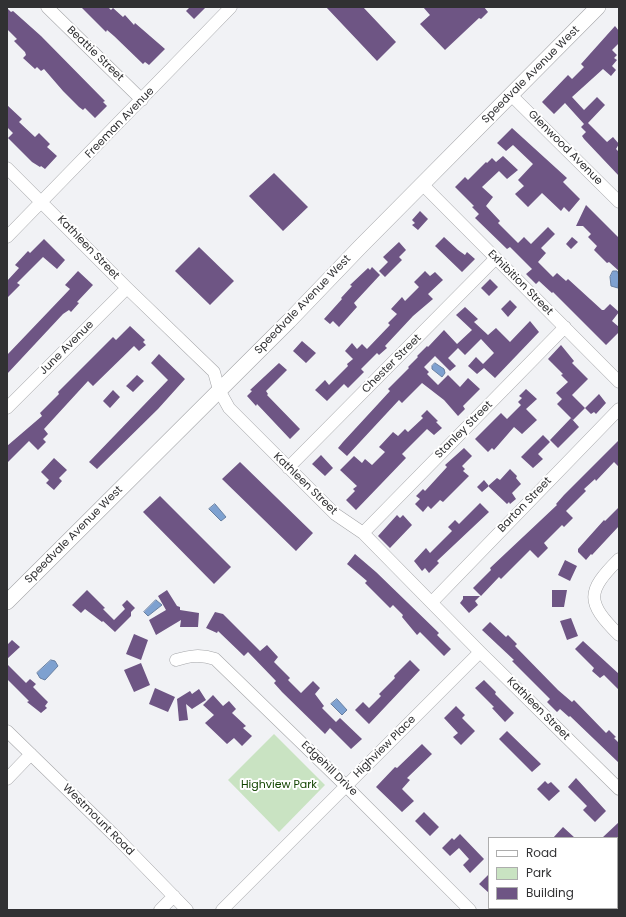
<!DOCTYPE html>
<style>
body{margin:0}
#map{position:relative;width:626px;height:917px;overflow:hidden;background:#f1f2f5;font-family:Poppins,sans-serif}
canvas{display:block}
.frame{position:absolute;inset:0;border:8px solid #313133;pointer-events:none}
.legend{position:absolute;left:488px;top:837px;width:130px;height:72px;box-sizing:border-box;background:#fff;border:1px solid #adadad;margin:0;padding:5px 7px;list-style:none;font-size:12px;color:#313133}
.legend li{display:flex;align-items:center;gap:8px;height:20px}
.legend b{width:20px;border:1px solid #adadad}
</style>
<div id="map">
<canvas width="626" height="917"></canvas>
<div class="frame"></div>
<ul class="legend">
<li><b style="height:5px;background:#fff"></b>Road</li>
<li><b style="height:11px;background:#c9e3c2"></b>Park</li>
<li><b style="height:11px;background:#6e5584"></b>Building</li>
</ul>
</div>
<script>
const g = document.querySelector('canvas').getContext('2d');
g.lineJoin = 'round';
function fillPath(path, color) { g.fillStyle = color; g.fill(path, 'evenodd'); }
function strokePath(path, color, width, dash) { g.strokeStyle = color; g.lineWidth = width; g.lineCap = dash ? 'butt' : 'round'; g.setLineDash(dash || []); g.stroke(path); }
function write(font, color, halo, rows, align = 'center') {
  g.font = font + ' Poppins,sans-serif'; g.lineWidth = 4; g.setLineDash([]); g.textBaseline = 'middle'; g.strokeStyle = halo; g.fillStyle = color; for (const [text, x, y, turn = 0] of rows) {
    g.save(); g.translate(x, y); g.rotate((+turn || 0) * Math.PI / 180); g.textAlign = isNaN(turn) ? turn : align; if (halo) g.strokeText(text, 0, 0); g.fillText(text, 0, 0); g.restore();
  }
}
fillPath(new Path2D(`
 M274 734 325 785 279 832 228 780Z`), '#c9e3c2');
const water = new Path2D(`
 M613 271H617L619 275 618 288 611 286 610 277Z
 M435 363 444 369 445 373 442 377 432 369V366Z
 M215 504 226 517 221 521 209 509Z
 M156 600 162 605 148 616 144 612Z
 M51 660 55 661 58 666 45 680 40 678 37 673Z
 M337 699 347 710 342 715 331 704Z`);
fillPath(water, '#7ea1d0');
strokePath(water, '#677fa1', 1);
fillPath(new Path2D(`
 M81 7H108L111 10 113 8 123 17 125 15 134 25 135 23 165 49 149 65 145 62 143 64 114 36 107 30 106 32Z
 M190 7H206L194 19 186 11Z
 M326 7H363L396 42 377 61Z
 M423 7H484L488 12 481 19 479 18 445 50 420 24 430 15Z
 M7 8 11 12 13 11 41 36 105 101 103 102 107 106 95 118 85 108 83 110 79 107 63 91 44 69 41 71 37 67 35 69 23 58 26 55 25 52 14 41 17 39 7 29Z
 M615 26 619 31V43L612 50 617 55 614 58 617 60 612 66 616 70 611 76 603 69 572 97 584 110 597 97 605 105 588 123 607 142 613 137 619 144 616 149 619 152V176L584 139 582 136 586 132 581 127 584 124 565 103 554 114 542 102 568 75 572 79 584 67 581 64Z
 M7 105 22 119 19 122 35 137 39 133 50 144 47 147 57 156 45 169 41 166 40 167 32 162 8 138 13 133 7 127Z
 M512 128 567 178 563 182 580 199 569 212 564 207 561 211 542 193 528 207 515 194 524 186 518 180 533 164 513 145 506 151 497 143Z
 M503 156 518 170 507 179 499 171 482 187 493 197 486 206 500 221 498 223 518 243 524 237 531 244 548 227 555 234 541 248 546 253 538 262 553 277 557 273 566 281 568 279 602 310H604L610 304 619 312 612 321 619 327V332L606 345 553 292 552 293 539 281 536 284 526 274 532 269 510 247 507 249 475 218 479 214 472 207 474 206 455 187 465 177 468 180 486 162 487 163 492 158 496 162Z
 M274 173 308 207 283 231 249 196Z
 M586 205 619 238V271L609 262 607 263 594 250 597 246 588 237 591 234 583 226H576Z
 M420 211 428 219 418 230 412 225 415 223 412 220Z
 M444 237 458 250 465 255 467 252 475 259 462 272 435 246Z
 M572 237 578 242 571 249 566 244Z
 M44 239 65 260 57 269 43 257 17 283 20 285 7 298V281L19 268 15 265 28 251 30 253Z
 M399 242 406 250 399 257 402 260 385 277 379 271 388 262 383 257Z
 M199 247 234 281 210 305 175 271Z
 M372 267 380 275 354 303 357 307 339 327 333 321 330 324 324 319 342 299 341 298 352 286 350 285 368 268 370 270Z
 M78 271 93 285 77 302 79 303 71 312 69 310 63 314 7 374V355L70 289 65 285Z
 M425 271 430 276 435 272 443 280 428 294 433 299 413 316 385 346 387 348 379 355 377 353 361 369 364 372 348 388 344 384 327 401 315 390 325 380 329 385 348 366 347 364 353 359 345 351 352 343 357 349 362 344 367 349 390 325 388 323 397 314 391 309 402 297 405 301 419 287 414 282Z
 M490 279 498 287 489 296 481 288Z
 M510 300 517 307 508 317 501 309Z
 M465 307 478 319 474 322 488 335 496 328 510 342 530 321 539 332 495 378 484 368 477 374 468 366 476 357 483 364 494 353 481 339 465 355 458 348 448 358 456 366 450 371 435 356 424 367 429 372 427 374 438 385 448 375 460 387 468 378 480 389 463 406 465 409 458 416 444 400 422 383 402 403 399 400 347 456 338 448 343 442 390 391 388 389 409 368 408 367 418 357 417 356 427 346 428 347 444 330 457 344 472 330 456 315Z
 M130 326 145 340 143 342 146 345 139 351 134 346 93 386 88 381 44 429 48 434 43 439 46 442 38 450 29 441 7 463V446L42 416 40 413 59 394 58 392 113 337 116 340Z
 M302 341 316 353 306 363 293 351Z
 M561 345 574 361 572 363 588 379 572 395 585 408 573 420 557 404 562 399 556 393 568 382 561 375 563 374 548 359Z
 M159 354 185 379 158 409 97 469 89 462 168 380 151 363Z
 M279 363 287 370 266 391 268 394 267 395 300 429 290 439 257 404 256 406 247 396 252 391 250 390Z
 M137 375 144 381 133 392 126 386Z
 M526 389 537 399 526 409 537 420 522 434 514 427 494 450 492 448 488 452 475 439 501 413 507 419 521 405 518 402 522 398 519 396Z
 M113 390 120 397 110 408 103 401Z
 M599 394 606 403 596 414 594 412 591 414 585 408Z
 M427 410 438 421 436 422 442 428 434 435 427 429 402 454 406 458 356 510 346 500 355 491 353 489 357 486 340 470 354 456 362 463 365 459 372 465 385 452 379 447 393 432 398 436 405 429 408 432 423 418 421 416Z
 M571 418 579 427 558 448 550 440Z
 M543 435 550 442 538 454 543 459 533 468 521 457Z
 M619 440V467L614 462 596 481 595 479 584 489 586 491 566 511 573 518 564 527 562 525 544 543 548 548 538 558 530 550 501 579 499 577 481 596 473 588 491 570 490 568 557 505 556 504 564 495Z
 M464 448 472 456 462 466 465 469 463 471 469 476 443 502 440 500 431 509 428 506 423 512 415 504 420 499 416 496 423 489 425 491 447 467 445 465Z
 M321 455 333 468 325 476 312 464Z
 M54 458 67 470 59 478 62 481 54 490 46 483 49 480 41 472Z
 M240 462 313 533 296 551 222 479Z
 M510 469 517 476 516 478 521 484 512 493 516 499 510 504 509 502 507 504 488 486 497 478 500 480Z
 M484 480 489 486 482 492 477 487Z
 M160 496 231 567 214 584 143 512Z
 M480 503 489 512 437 561 439 563 429 573 425 568 422 571 414 561 426 548 430 553 452 531 448 527 455 520 459 524Z
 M619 507V526L592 555 591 554 586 560 578 552V549L604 520 605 521Z
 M397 515 400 518 403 515 412 525 390 548 378 536Z
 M355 554 376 572 439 633 437 635 451 649 444 656 420 632 417 635 402 617 403 615 393 605 390 608 365 583 367 581 347 564Z
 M565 560 577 566 570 581 558 575Z
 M87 590 105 608 103 609 114 620 125 609 122 605 127 600 135 608 131 612V616L115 632 103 621 102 622 85 609 81 613 72 605Z
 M167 590 177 606 180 607V610L199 613 198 627H180L181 620 156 635 149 620 166 610 158 596Z
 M552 590H567L564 607H552Z
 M463 596H480L475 601 478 605 469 613 460 603 463 599Z
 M215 612 223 614 260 651 267 645 278 657 274 662 290 678 288 680 301 693 313 681 320 688 315 694 324 706 322 708 336 722 340 718 362 739 351 749 330 728 325 734 282 692 274 683 276 681 248 652 244 656 218 631 217 633 206 628Z
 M571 618 578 636 567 640 560 621Z
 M490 622 506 637 508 635 517 644 515 646 558 690 572 702 574 700 606 733 609 730 616 737 614 738 619 743V763L570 716 569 717 560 709 557 712 547 702 550 699 512 661 514 660 482 630Z
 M134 634 148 640 141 660 126 654Z
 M12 640 20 647 7 659V645Z
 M583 641 619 674V690L604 675 600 678 592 671 594 668 575 649Z
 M410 660 420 670 369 724 355 710 363 702 369 708 381 696 379 694 395 678 394 676Z
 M141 663 150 685 134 692 124 670Z
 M7 664 26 683 30 679 36 684 33 687 48 702 45 706 47 708 41 713 27 702 29 701 7 679Z
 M484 680 496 692 495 694 514 713 505 722 492 708 494 707 475 688Z
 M155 688 175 697 168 712 149 704Z
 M199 689 206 700 192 709 186 704 188 720 179 721 177 699 190 691 192 694Z
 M213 695 223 706 229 701 236 709 232 713 246 726 243 728 252 736 242 746 234 738 227 744 205 723 214 715 203 705Z
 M456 706 465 715 462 718 475 731 461 745 453 737 458 733 444 718Z
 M507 731 541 764 532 772 499 739Z
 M422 744 432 754 407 778 410 780 402 789 414 801 402 812 376 787 395 767 397 768Z
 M576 778 606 811 595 822 583 810 587 806 568 787Z
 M545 781 548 784 551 782 560 791 549 801 537 789Z
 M424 812 439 827 430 836 415 821Z
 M619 822V838H602Z
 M563 827 575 838H553Z
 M460 834 484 859 470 873 463 865 469 859 459 848 450 856 442 848 452 838 454 840Z
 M489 874V893L479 884Z`), '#6e5584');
const minor = new Path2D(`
 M47 7 142 100
 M511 95 619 202
 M7 168 127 288 214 372 219 390 229 408 335 514 363 533 480 652 619 789
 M422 184 619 382
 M7 237 231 7
 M7 408 127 288
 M288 468 495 259
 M363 533 565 327
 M619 559C586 592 586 602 619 635
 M432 602 619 409
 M176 660C190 656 200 654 215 659L346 786 470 910
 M7 731 118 839 187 910
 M7 779 31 754
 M160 910 174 896
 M222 910 480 652`);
const major = new Path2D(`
 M7 602 289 321 360 247 598 7`);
strokePath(minor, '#a4a5a8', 13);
strokePath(major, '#a4a5a8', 16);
strokePath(minor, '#fff', 12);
strokePath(major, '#fff', 15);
write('11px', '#313133', '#fff', [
 ["Beattie Street",95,54,44],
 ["Speedvale Avenue West",531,75,-45],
 ["Freeman Avenue",120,123,-46],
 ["Glenwood Avenue",565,148,45],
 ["Kathleen Street",88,248,46],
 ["Exhibition Street",520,283,45],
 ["Speedvale Avenue West",303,305,-46],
 ["June Avenue",67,348,-45],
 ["Chester Street",392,364,-45],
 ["Stanley Street",464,430,-45],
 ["Kathleen Street",305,484,44],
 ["Barton Street",525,505,-46],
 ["Speedvale Avenue West",74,535,-45],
 ["Kathleen Street",538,709,45],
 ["Highview Place",385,747,-45],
 ["Edgehill Drive",329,769,44],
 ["Westmount Road",98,820,45]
]);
write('11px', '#124400', '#fff', [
 ["Highview Park",279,785]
]);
</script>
